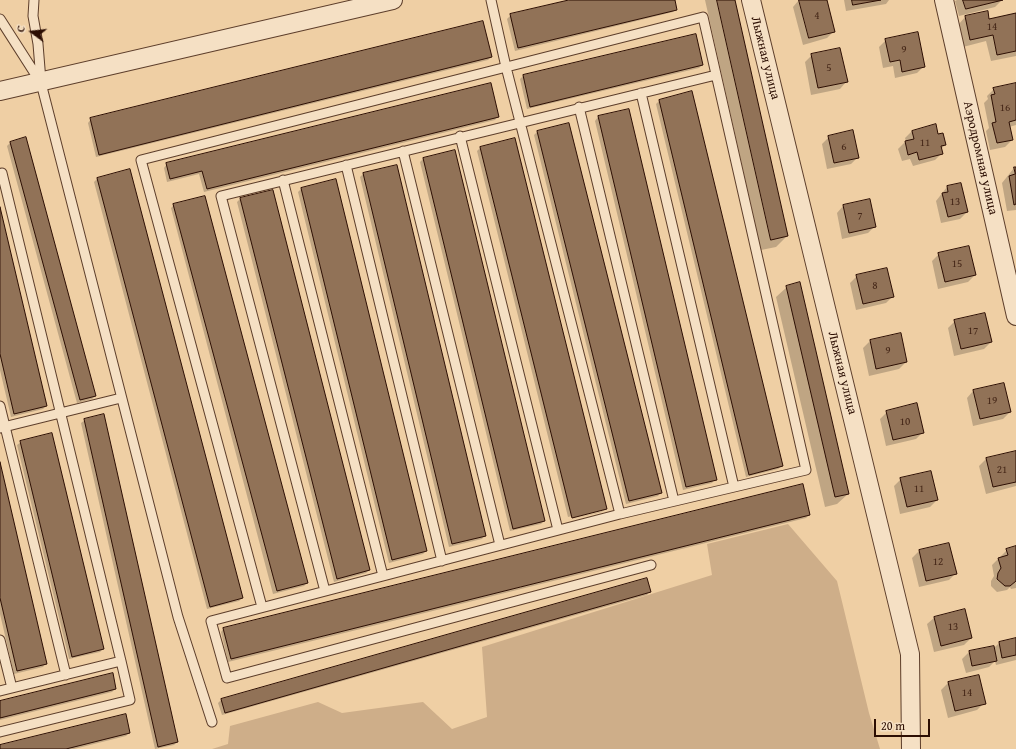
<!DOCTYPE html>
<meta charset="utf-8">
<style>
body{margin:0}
#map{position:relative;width:1016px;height:749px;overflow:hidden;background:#efcfa4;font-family:"Gentium Book Plus",serif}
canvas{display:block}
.north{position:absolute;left:12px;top:12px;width:40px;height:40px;-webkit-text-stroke:3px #f5e0c4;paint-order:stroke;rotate:285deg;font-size:11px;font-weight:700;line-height:16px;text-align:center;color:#2c0e03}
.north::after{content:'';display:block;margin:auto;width:14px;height:18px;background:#2c0e03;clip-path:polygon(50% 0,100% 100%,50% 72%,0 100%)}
.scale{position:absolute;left:874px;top:719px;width:56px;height:18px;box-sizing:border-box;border:2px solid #2c0e03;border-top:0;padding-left:5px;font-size:12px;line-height:14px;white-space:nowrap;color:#2c0e03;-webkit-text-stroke:3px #f5e0c4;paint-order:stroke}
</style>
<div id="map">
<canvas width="1016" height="749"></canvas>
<div class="north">С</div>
<div class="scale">20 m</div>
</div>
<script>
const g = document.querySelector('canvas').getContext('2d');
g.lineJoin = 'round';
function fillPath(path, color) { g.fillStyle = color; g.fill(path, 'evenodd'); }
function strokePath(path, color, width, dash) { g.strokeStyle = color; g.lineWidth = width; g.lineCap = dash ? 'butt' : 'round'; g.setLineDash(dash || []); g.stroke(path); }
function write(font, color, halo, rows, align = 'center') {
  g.font = font + ' "Gentium Book Plus",serif'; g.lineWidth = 3; g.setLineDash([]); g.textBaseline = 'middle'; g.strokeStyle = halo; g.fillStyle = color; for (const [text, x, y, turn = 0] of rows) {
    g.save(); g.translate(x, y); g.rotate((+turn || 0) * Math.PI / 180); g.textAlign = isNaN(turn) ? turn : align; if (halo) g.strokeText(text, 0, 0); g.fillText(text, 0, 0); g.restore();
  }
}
fillPath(new Path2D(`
 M788 524 837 581 869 713 880 749H212L228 744 230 726 318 702 342 713 423 702 452 729 487 717 482 647 712 575 707 544Z`), '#ceae89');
fillPath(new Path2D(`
 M573 0H674L676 9 673 12 515 51 507 19 511 15Z
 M705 0H734L787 236 776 247 761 250Z
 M799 0H826L834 31 827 38 803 45 793 7Z
 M844 0H889L886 4 846 11Z
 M957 0H1002L995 7 959 16 955 1Z
 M1016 14V56L991 61 986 41 963 47 959 24 965 17 989 20Z
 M695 35 702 65 699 68 527 109 520 79 523 76Z
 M886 40 924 66 917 73 895 78 893 66 883 68 879 47Z
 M812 55 846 82 840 89 811 95 805 62Z
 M491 57 488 60 96 157 88 123 91 119Z
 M1016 84V125L1009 127 1012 140 1005 147 990 150 986 131 989 128 984 103 988 99 987 96 994 89Z
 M659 101 782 466 778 469 746 477 656 104Z
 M498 116 495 120 204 192 199 174 167 182 164 168 167 164Z
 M598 117 715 479 712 483 683 490 595 121Z
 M912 131 937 136 945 145 941 149 942 153 935 160 913 166 910 159 902 161 898 149 906 141 905 138Z
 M537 132 661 492 658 496 626 504 534 135Z
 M829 137 858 157 851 164 827 169 822 144Z
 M11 142 95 396 92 399 77 403 7 146Z
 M480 148 606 508 602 512 568 520 603 511V509L568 517 477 151Z
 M423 159 544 521 541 524 510 531 420 162Z
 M1014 168H1016V210L1007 211 1002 183Z
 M363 174 485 535 482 539 449 547 360 177Z
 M98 178 242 598 239 601 207 609 94 182Z
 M960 184 967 212 960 219 941 223 936 201 947 187Z
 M301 189 426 551 423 554 389 563 298 192Z
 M272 191 369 570 366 573 334 582 237 202 240 199Z
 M174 205 307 583 304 586 273 594 171 208Z
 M843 206 875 226 868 233 842 239 837 213Z
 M0 211 46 406 43 409 11 417 0 370Z
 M939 254 975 275 968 282 938 289 932 261Z
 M857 276 893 296 886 303 856 310 850 283Z
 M787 287 848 494 837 504 825 507 776 297Z
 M955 321 991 342 984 349 954 356 948 328Z
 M900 334 906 362 899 369 869 376 863 348 870 341Z
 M973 391 1010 412 1003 419 973 426 967 398Z
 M887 412 923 432 916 439 886 446 880 419Z
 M85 420 177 742 174 745 155 749 81 423Z
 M21 442 103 649 100 652 69 659 17 445Z
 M1016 452V486L986 494 979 466 986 459Z
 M0 467 46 663 43 667 14 674 0 614Z
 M901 479 937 500 930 507 900 514 894 486Z
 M809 515 806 518 228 662 221 632 224 628Z
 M949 544 956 573 949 580 919 587 912 558 919 551Z
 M1016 547V588L1011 589 1010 587 1007 590 997 592 991 586V581L994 576 992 565 1007 550Z
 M650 591 647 595 222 715 218 703 221 700Z
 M934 618 971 638 964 645 934 652 927 624Z
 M1016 639V660L996 665 995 661 989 667 966 673 962 659 969 652 993 647V649L999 643Z
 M978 676 984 703 977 710 948 718 941 690 948 683Z
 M115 689 112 692 0 720V702Z
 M129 733 126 736 74 749H0V746Z`), '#0003');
const building = new Path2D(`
 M569 0H675L677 10 518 48 510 14Z
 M717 0H735L788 236 771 240Z
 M799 0H827L835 32 809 38Z
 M852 0H881L853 5Z
 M963 0H1003L966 9Z
 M988 11 989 19 1016 13V51L997 55 993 35 970 40 965 16Z
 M483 21 492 57 99 155 90 118Z
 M918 32 925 67 902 72 900 60 890 62 885 39Z
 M696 34 703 65 530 107 523 75Z
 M840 48 848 82 818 88 811 54Z
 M491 83 499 117 207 189 202 171 170 179 166 163Z
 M1016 83V120L1009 122 1013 140 997 143 992 123 996 122 991 95 995 94 993 88Z
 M692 91 783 466 749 475 659 100Z
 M629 109 717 480 686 487 598 116Z
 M569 123 662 493 629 501 537 131Z
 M936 124 938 134 943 133 946 145 941 146 943 154 919 160 917 152 908 155 905 141 914 139 912 131Z
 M853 130 859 158 834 163 828 136Z
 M26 137 96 396 80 400 10 142Z
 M515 138 607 509 572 518 480 147Z
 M455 150 545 521 513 529 423 158Z
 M397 165 486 536 452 544 363 173Z
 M1014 167H1016V204L1014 205 1009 176 1015 174Z
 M130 169 243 598 210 607 97 178Z
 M336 179 427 551 392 560 301 188Z
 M961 183 968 212 948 217 942 193 948 192 947 186Z
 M273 190 370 570 337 579 240 198Z
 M205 196 308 583 277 591 173 204Z
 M870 199 876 227 849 233 843 205Z
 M0 207 47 406 14 414 0 354Z
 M969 246 976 275 945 282 938 253Z
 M887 268 894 297 863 304 856 275Z
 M800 282 849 494 835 497 786 286Z
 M985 313 992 342 961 349 954 320Z
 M901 333 907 362 876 369 870 340Z
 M1004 383 1011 412 980 419 973 390Z
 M917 403 924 433 893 440 886 411Z
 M104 414 178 742 158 747 84 419Z
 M52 433 104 649 72 657 20 441Z
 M1016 451V482L993 487 986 458Z
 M0 462 47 664 17 671 0 598Z
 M931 471 938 500 907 507 900 478Z
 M803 484 810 515 231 659 223 628Z
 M949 543 957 574 926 581 919 550Z
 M1016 546V581L1010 586H1005L997 579 998 573 1001 568 998 558 1008 555 1006 549Z
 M647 578 651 592 225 713 221 699Z
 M965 609 972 638 941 646 934 617Z
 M1016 638V655L1002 658 999 642Z
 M994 646 997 661 972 666 969 651Z
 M113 673 116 689 0 718V701Z
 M979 675 986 704 955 711 948 682Z
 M126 714 130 733 66 749H0V745Z`);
fillPath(building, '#917257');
strokePath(building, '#2c0e03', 1);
const lane = new Path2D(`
 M34 0 33 16 38 44 41 81
 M491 0 506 67 620 514 211 621 227 678 651 565
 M0 19 41 83 178 617 212 722
 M641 93 734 487
 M579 107 674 501
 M460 136 558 530
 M403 151 500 545
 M346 165 442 561
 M0 174 2 173 121 661 0 691
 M283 180 383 576
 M0 406 66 675
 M0 428 121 398
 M325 591 221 196 716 75
 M262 607 141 160 703 17 806 470 620 514
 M0 640 12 688
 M0 732 130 700 121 661`);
const street = new Path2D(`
 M751 0 910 654 911 749
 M944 0 1016 316
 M0 91 393 0`);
strokePath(lane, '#5d3e2b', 11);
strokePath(street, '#5d3e2b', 20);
strokePath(lane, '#f5e0c4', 9);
strokePath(street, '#f5e0c4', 18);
write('11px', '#452718', null, [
 ["4",817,16],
 ["14",992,27],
 ["9",904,50],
 ["5",829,68],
 ["16",1005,108],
 ["11",925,143],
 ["6",844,147],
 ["13",955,202],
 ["7",860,216],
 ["15",957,264],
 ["8",875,286],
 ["17",973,331],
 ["9",888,351],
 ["19",992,401],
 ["10",905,422],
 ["21",1002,470],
 ["11",919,489],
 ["12",938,562],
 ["13",953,627],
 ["14",967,693]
]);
write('13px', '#2c0e03', '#f5e0c4', [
 ["Лыжная улица",765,58,76],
 ["Аэродромная улица",980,158,77],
 ["Лыжная улица",842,373,76]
]);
</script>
